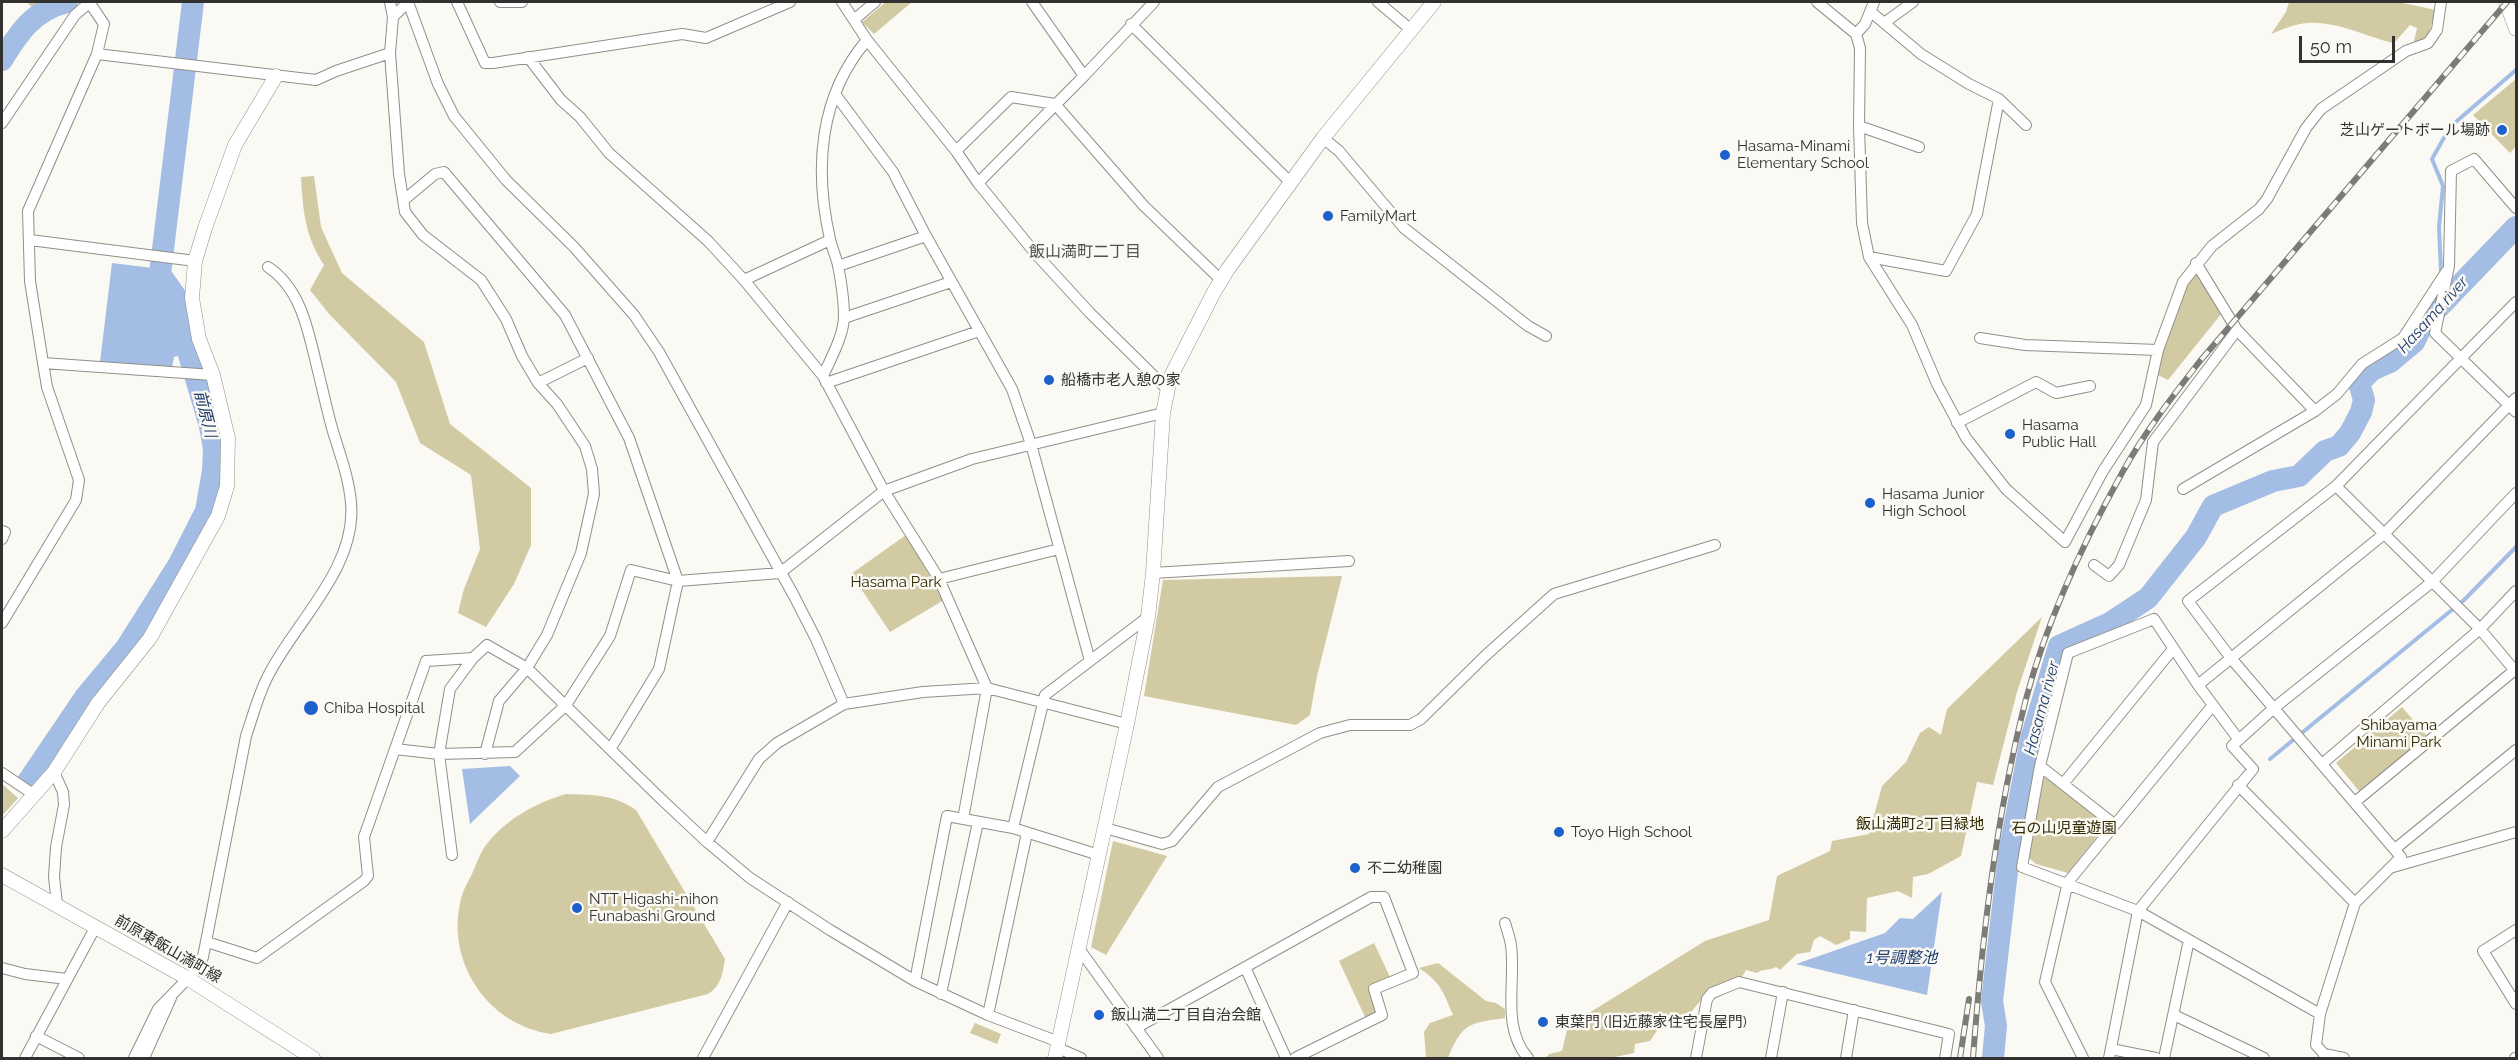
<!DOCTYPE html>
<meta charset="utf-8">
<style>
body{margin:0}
#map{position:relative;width:2518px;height:1060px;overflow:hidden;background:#faf9f3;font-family:Raleway,sans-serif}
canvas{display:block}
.frame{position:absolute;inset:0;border:3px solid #32312f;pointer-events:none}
.scale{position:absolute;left:2299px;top:36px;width:96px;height:27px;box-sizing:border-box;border:3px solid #32312f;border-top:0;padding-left:8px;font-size:18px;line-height:21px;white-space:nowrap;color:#32312f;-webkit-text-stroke:4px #faf9f3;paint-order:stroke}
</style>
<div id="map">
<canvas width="2518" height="1060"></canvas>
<div class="frame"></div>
<div class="scale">50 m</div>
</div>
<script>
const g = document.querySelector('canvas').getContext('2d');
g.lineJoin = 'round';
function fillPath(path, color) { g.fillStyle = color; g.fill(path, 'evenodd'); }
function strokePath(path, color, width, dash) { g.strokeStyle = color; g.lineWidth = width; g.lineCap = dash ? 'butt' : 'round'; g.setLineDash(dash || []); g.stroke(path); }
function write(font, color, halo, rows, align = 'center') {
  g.font = font + ' Raleway,"Noto Sans JP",sans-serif'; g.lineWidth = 5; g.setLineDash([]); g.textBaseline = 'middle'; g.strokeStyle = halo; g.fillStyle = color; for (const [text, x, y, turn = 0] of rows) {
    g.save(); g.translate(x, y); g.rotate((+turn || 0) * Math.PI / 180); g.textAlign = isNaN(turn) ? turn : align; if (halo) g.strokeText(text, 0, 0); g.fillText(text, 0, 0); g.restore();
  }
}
fillPath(new Path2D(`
 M26 2H57L37 11Z
 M886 2H912L874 34 862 22Z
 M2289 2H2398L2436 10 2427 39 2413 46 2417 28 2410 25 2394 43C2367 37 2335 20 2307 23 2295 24 2283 29 2271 34L2286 12Z
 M2516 79V146L2510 153 2473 115Z
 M314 176 321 227 342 273 424 342 450 424 531 488V545L514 584 486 627 458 613 464 589 480 549 471 475 420 443 396 382 330 315 310 290 324 265C305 236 303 211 301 177Z
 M2193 273 2199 274 2222 313 2168 380 2158 375C2164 343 2175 300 2193 273Z
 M906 535 944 600 890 632 851 574Z
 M1342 576 1317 676 1310 715 1296 725 1144 696 1163 580Z
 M2042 617 2017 692 1993 785 1977 782 1961 856 1928 874 1913 877 1912 898 1898 891 1867 898 1866 932 1850 931V939L1836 945 1820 936 1814 940 1810 952 1797 954 1780 970 1776 967C1769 971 1763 968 1757 973L1746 970C1739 984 1719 1004 1702 999L1687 1017 1679 1014 1660 1026 1650 1041 1635 1044 1634 1053 1610 1058H1546L1549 1054 1562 1051 1568 1026 1705 941 1769 920 1777 876 1830 851 1832 841 1869 834 1882 786 1906 762 1920 733 1929 727 1941 735 1947 709Z
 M2402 707 2427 736 2359 791 2336 763Z
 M2048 776 2105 822 2104 828 2068 873 2036 864 2028 857 2042 779Z
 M2 784 18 798 2 816Z
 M566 794C594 795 613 794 636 810L725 959C723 973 721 986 708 994L551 1034C488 1025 445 962 461 899 463 890 468 882 472 874 476 865 480 853 486 845 506 819 536 803 566 794Z
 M1113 841 1167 856 1106 955 1091 947Z
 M1374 943 1390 977 1370 986 1376 1013 1366 1019 1339 961Z
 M1438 963 1486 1001 1496 1003 1505 1009V1018C1469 1023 1462 1023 1448 1058H1426L1424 1032 1430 1023 1453 1015C1443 991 1441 983 1419 968Z
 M975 1023 1001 1034 997 1044 970 1033Z`), '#d2caa3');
fillPath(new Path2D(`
 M112 263 153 268C153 288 168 294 174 311 179 324 181 340 184 354L174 357 172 368 100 362Z
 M510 766 520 776 470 824 462 769Z
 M1942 892 1927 995 1796 964 1885 933 1900 918 1913 919Z`), '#a3bde5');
strokePath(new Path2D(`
 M2441 271 2439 227 2443 186 2432 159 2450 127 2516 70
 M2433 313 2437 294
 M2270 759 2464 600 2516 547`), '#a3bde5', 4);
strokePath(new Path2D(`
 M2 60C19 32 34 10 67 2
 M27 783 86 696 126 648 179 564 206 511 213 471 214 449 210 426 184 338 179 301 160 274 193 2
 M1993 1058 1996 1026 1992 1001 2009 854 2031 739 2059 646 2110 623 2148 598 2196 537 2213 506 2273 481 2299 476 2325 451 2339 446 2350 433 2361 412 2364 400 2359 383 2372 370 2390 362 2414 342 2421 328 2438 308 2516 227`), '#a3bde5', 22);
const minor = new Path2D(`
 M89 2 104 24 97 54 316 80 336 71 390 53
 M390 2 393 17
 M457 2 485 63H493L682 34 706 38 790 2
 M500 2H522
 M842 2 867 40 956 151 978 183 1035 253 1090 313 1168 390
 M1032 2 1084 76
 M1378 2 1410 29
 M1817 2 1856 34 1860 48 1859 126 1862 223 1869 257 1912 325 1937 384 1966 438 2006 489 2065 542 2103 471 2146 405 2158 350 2183 282 2212 246 2259 209 2267 199 2306 128 2321 109 2406 51 2428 43 2437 30 2441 2
 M1871 12 1921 54 1969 84 1999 99 2026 125
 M855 19 875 2
 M1884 23 1913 2
 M1131 24 1291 183
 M1856 34 1865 24 1874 2
 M528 57 561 100 580 117 609 153 708 241 744 280 823 376 884 491 939 579 987 688 963 819
 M835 94 893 172 926 236 1012 389 1031 444 1090 661
 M2 123 75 15 89 3
 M1859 126 1919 147
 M1323 138 1339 151 1404 228 1528 326 1546 336
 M956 151 1011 97 1055 104 1144 206 1221 280
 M978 183 1084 76 1154 2
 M404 200 435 174 444 172 565 315 629 438 678 581 659 669 611 748
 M2516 208 2474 159 2451 171 2449 266 2435 333 2516 412
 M30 240 195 261
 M1869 257 1946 271 1977 214 1999 99
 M2196 263 2237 330 2315 411
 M838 266 926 236
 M744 280 830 240
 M844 318 951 282
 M1980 338 2025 345 2158 350
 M43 363 213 375
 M823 376C831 358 844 335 844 316 844 300 841 281 838 265 836 257 832 248 830 239 814 169 819 96 867 40
 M538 383 588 358
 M826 383 979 331
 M1957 423 2036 382 2056 393 2090 386
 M2336 486 2480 629 2516 672
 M2183 489 2315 411 2337 394 2362 364 2403 338 2446 272
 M2 531 5 532 2 539
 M2094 565 2109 576 2119 565 2146 500 2153 442 2237 330
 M1153 573 1349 561
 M939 579 1059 549
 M2 623 76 500 79 480 47 387 43 363 30 281 28 211 97 54
 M2198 685 2384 534 2516 398
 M2239 740 2198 685 2154 619 2068 653 2040 766 2022 867 2138 911 2320 1014
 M395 749 439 754 515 752 566 705 610 636 631 570 678 581 780 573 884 491 972 459 1163 413
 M485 754 499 701 527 668 547 635 581 553 594 494 592 469 585 446 557 404 538 383 522 356 506 319 481 280 423 235 405 212 399 174 390 53 393 17 408 2 438 84 454 116 506 180 574 247 634 315 659 352 794 596 816 639 844 704
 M2322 764 2480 629 2516 591
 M2040 766 2114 824
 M54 772 63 792 64 805 56 847 54 877 57 904
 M2 773 33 794
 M2063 784 2173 649
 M2238 785 2355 903
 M2355 802 2516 669
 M1013 828 1045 695 1148 617
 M1105 828 1162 844 1172 841 1218 787 1320 733 1350 725H1410L1421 719 1485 656 1554 594 1715 545
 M707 842 759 759 777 743 844 704 923 692 987 688 1127 724
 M2395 849 2516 750
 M452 855 439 754 450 689 473 658 487 645 527 668 658 796 707 842 750 878 830 930 915 981 988 1015 1059 1042
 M2393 867 2516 832
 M1505 923C1507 930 1510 938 1511 945 1516 983 1501 1027 1528 1058
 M2516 930 2483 951 2516 1004
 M207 942 257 958 364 881 368 876 364 837 426 661 473 658
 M1080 950 1158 1058
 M1245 967 1286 1058
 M2 968 25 974 67 979
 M915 981 947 816 1013 828 1099 855
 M941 994 978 822
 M988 1015 1027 833
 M2174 1015 2264 1058
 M1136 1028 1371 897H1384L1413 973 1374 989 1382 1015 1295 1058
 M36 1036 79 1058
 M1058 1048 1081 1058
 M2111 1049 2156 1058
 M2324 1054 2344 1058
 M25 1058 96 926
 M134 1058 158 1009 197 969 203 957 246 736C253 716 258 695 268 676 295 622 357 568 351 503 349 477 339 452 332 428 327 410 323 392 319 375 309 336 303 290 268 267
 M144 1058 171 998
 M703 1058 788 902
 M1696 1058 1707 999 1712 993 1739 982 1949 1034 1945 1058
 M1771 1058 1783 992
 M1846 1058 1854 1010
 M2083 1058 2045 982 2068 882 2213 705
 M2109 1058 2138 911 2253 769 2232 746 2274 708 2432 582 2516 493
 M2164 1058 2189 940
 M2324 1058V1054L2316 1045 2320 1014 2355 903 2401 857 2230 657 2188 601 2336 486 2516 302
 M2515 1058H2516`);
const tertiary = new Path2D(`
 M2506 2 2516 29
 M2 831 54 772 98 703 150 638 218 516 227 486 228 438 213 375 199 339 192 298 195 261 205 228 235 145 276 76
 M2 875 187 978 313 1058
 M1055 1058 1127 724 1148 617 1153 573 1163 413 1170 378 1214 292 1228 269 1323 138 1434 2`);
strokePath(minor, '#908f89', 12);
strokePath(tertiary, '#908f89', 15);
strokePath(minor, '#fff', 10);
strokePath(tertiary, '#fff', 14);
const rail = new Path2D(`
 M1960 1058 1969 999
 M1973 1058C1982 938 1996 816 2026 699 2047 620 2083 543 2122 473 2144 433 2172 397 2200 361L2507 2`);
strokePath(rail, '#7c7b78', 6);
strokePath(rail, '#faf9f3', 4, [11]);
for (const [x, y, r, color] of [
 [2502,130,6,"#1c60cb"],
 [1725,155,6,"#1c60cb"],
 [1328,216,6,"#1c60cb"],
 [1049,380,6,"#1c60cb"],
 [2010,434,6,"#1c60cb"],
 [1870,503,6,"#1c60cb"],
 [311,708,8,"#1c60cb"],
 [1559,832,6,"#1c60cb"],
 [1355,868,6,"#1c60cb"],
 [577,908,6,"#1c60cb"],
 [1099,1015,6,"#1c60cb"],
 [1543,1022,6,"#1c60cb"]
]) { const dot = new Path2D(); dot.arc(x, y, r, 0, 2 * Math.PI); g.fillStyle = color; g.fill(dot); strokePath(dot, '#faf9f3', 2); }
write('15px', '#32312f', '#faf9f3', [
 ["芝山ゲートボール場跡",2490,130,"right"],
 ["Hasama-Minami",1737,146],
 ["Elementary School",1737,163],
 ["FamilyMart",1340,216],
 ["船橋市老人憩の家",1061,380],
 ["Hasama",2022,425],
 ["Public Hall",2022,442],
 ["Hasama Junior",1882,494],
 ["High School",1882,511],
 ["Chiba Hospital",324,708],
 ["Toyo High School",1571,832],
 ["不二幼稚園",1367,868],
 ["NTT Higashi-nihon",589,899],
 ["Funabashi Ground",589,916],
 ["飯山満二丁目自治会館",1111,1015],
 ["東葉門 (旧近藤家住宅長屋門)",1555,1022]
], 'left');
write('15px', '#312901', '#faf9f3', [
 ["Hasama Park",896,582],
 ["Shibayama",2399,725],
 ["Minami Park",2399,742],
 ["飯山満町2丁目緑地",1920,824],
 ["石の山児童遊園",2064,828]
]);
write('15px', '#32312f', '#faf9f3', [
 ["前原東飯山満町線",168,949,30]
]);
write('16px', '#53524d', '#faf9f3', [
 ["飯山満町二丁目",1085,252]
]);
write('italic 16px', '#1c3a6d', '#faf9f3', [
 ["Hasama river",2433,315,-48],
 ["前原川",205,414,76],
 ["Hasama river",2042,708,-75],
 ["1号調整池",1902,958]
]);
</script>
